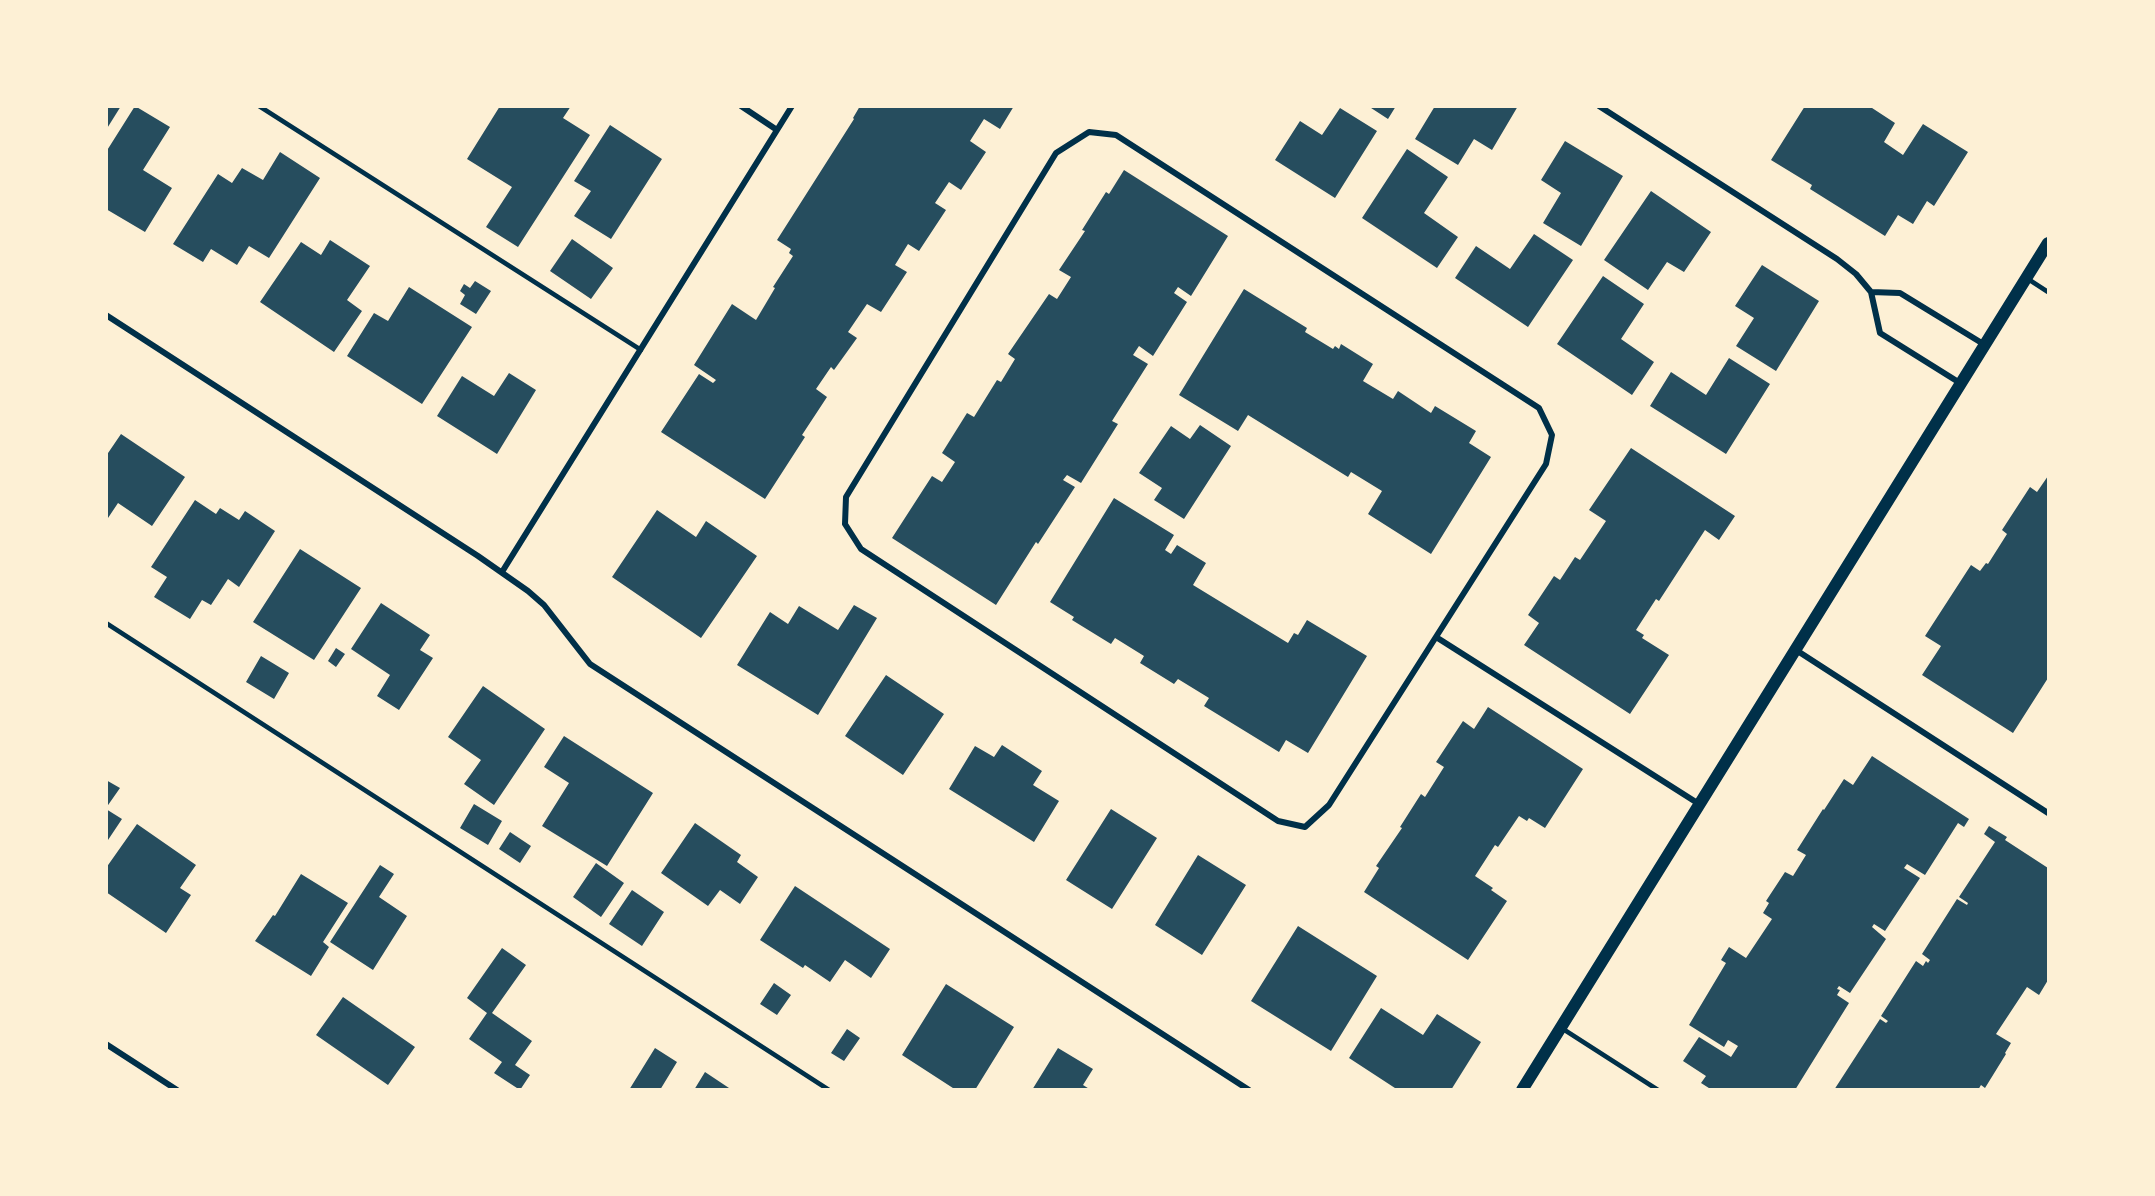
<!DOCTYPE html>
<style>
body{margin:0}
#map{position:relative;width:2155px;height:1196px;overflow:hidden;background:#fdf0d5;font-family:Commissioner,sans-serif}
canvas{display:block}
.frame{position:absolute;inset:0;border:108px solid #fdf0d5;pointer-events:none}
</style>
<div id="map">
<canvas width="2155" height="1196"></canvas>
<div class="frame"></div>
</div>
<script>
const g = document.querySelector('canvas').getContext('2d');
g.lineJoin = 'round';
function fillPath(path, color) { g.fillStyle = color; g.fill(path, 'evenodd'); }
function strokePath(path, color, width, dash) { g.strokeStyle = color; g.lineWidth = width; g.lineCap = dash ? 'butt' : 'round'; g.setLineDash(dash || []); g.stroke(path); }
fillPath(new Path2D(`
 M106 106H121L106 130Z
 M135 106 170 127 143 170 172 188 145 232 106 209V152Z
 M500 106H571L563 118 590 135 518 247 486 227 512 187 467 159Z
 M860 106H1014L1000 129 984 119 970 141 986 152 961 190 949 182 935 203 946 210 919 251 908 244 895 265 907 272 881 312 867 304 848 332 857 338 834 370 831 367 816 389 827 397 802 435 805 437 765 499 661 432 699 374 713 383 716 380 694 365 732 304 756 320 775 288 773 287 793 256 789 253 791 249 777 240 854 119 853 118Z
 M1368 106H1396L1388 119Z
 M1435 106H1518L1492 150 1474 139 1458 165 1415 139Z
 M1805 106H1869L1895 123 1884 142 1903 155 1923 124 1968 152 1934 206 1927 201 1913 224 1898 215 1885 236 1810 189 1812 185 1771 160Z
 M1340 108 1377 131 1335 198 1275 160 1300 121 1322 135Z
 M610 125 662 159 611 239 574 216 591 191 574 181Z
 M1565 141 1623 176 1581 246 1543 223 1561 193 1541 180Z
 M1407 149 1448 177 1424 213 1458 237 1437 268 1362 218Z
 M280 152 320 178 269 258 249 246 237 265 211 249 203 262 173 244 218 174 232 183 242 168 263 180Z
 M1124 170 1228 236 1191 296 1178 287 1174 293 1187 302 1153 356 1139 346 1133 355 1148 364 1112 421 1118 424 1081 483 1067 475 1063 480 1075 487 1038 544 1036 542 996 605 892 538 932 476 942 482 955 462 942 453 967 413 974 417 997 380 1001 382 1015 359 1008 354 1049 294 1057 299 1071 277 1059 270 1085 231 1082 230 1106 192 1109 194Z
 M1651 191 1711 232 1684 272 1667 262 1648 290 1604 260Z
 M1534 234 1573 260 1528 327 1455 278 1476 246 1510 269Z
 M572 239 613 268 591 299 550 271Z
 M330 240 370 266 347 300 362 311 334 352 260 302 301 242 321 255Z
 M1762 265 1819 301 1776 371 1736 346 1754 318 1735 306Z
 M1603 276 1644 304 1621 339 1654 362 1632 395 1557 344Z
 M475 281 491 291 476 314 460 304 465 295 460 291 464 284 470 288Z
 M409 287 472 327 422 404 347 356 374 313 388 321Z
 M1244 289 1307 328 1305 332 1333 349 1335 346 1339 349 1341 344 1373 364 1363 381 1393 399 1398 391 1431 413 1435 406 1476 431 1469 443 1491 457 1431 554 1368 514 1382 491 1351 472 1348 477 1248 415 1238 431 1179 395Z
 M1729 358 1770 384 1726 454 1650 406 1671 372 1706 395Z
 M509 373 536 390 497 454 437 416 462 376 494 396Z
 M1200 425 1231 446 1184 519 1154 500 1162 488 1139 473 1171 426 1190 439Z
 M121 434 185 477 152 526 118 503 106 521V456Z
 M1631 448 1735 516 1719 540 1705 530 1659 601 1656 599 1636 630 1644 635 1642 638 1669 655 1630 714 1524 645 1539 623 1528 615 1554 576 1560 580 1575 557 1580 560 1606 521 1589 510Z
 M2048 476V667L2047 670 2048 671V678L2013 733 1922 675 1941 646 1925 636 1971 565 1980 571 1986 563 1988 564 2007 534 2002 530 2030 487 2037 492Z
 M1114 498 1174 535 1165 550 1171 554 1177 545 1206 563 1193 585 1288 643 1294 633 1298 635 1307 620 1367 656 1308 753 1286 740 1279 752 1204 706 1209 698 1178 679 1174 684 1140 663 1144 656 1115 638 1111 644 1072 620 1074 617 1050 602Z
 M195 500 216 514 220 508 239 520 245 511 275 531 239 587 228 579 211 605 202 600 190 619 154 597 167 577 151 567Z
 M657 510 696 537 706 521 757 556 701 638 612 577Z
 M300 549 361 588 314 660 253 622Z
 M381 603 430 635 420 650 433 658 399 710 377 696 390 675 351 649Z
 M854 605 877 618 818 715 737 665 770 612 788 624 799 606 838 630Z
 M336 648 345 654 336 667 328 661Z
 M261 656 289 673 274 699 246 682Z
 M886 675 944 714 903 775 845 736Z
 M483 686 545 729 494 805 464 784 481 760 448 737Z
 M1488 707 1583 769 1545 828 1529 818 1527 821 1519 816 1498 847 1495 845 1475 876 1493 888 1491 890 1507 901 1468 960 1364 892 1379 868 1376 866 1402 828 1400 827 1421 794 1425 797 1444 767 1436 762 1463 721 1474 729Z
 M564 736 653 793 607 866 542 826 569 783 544 767Z
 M1002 745 1042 771 1033 785 1059 801 1034 842 949 789 975 746 994 757Z
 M1872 756 1969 819 1964 827 1958 823 1925 875 1907 864 1904 868 1920 878 1885 931 1874 924 1872 927 1886 939 1850 993 1839 986 1837 989 1840 990 1837 995 1849 1003 1795 1090H1712L1701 1083 1706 1076 1683 1061 1699 1037 1731 1057 1738 1046 1728 1040 1724 1047 1689 1025 1726 963 1721 960 1729 947 1746 958 1772 919 1763 913 1769 903 1766 901 1785 872 1793 876 1806 855 1797 850 1823 809 1824 810 1844 779 1853 785Z
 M106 780 120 788 106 808Z
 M474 804 502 821 488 845 460 828Z
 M106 809 122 819 106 843Z
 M1111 809 1157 838 1112 909 1066 880Z
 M695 823 741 855 737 862 758 877 740 904 720 890 708 906 661 873Z
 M137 824 196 865 180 888 191 895 166 933 106 892V868Z
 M1989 826 2007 837 2005 840 2048 868V980L2039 995 2027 987 1996 1034 2011 1043 2005 1053 2006 1054 1985 1088 1981 1085 1978 1090H1834L1880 1019 1886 1023 1888 1021 1881 1016 1916 961 1923 966 1926 961 1928 963 1930 960 1922 954 1957 899 1967 905 1968 903 1959 897 1995 842 1984 834Z
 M510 832 531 846 520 863 499 849Z
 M1198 855 1246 885 1202 955 1155 925Z
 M596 863 624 883 601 917 573 897Z
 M380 865 394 874 379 897 407 916 373 970 330 942Z
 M301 874 348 903 323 942 329 947 311 976 255 941 273 915 275 916Z
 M795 886 890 949 871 978 845 960 830 982 805 965 803 968 760 940Z
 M632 890 664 912 642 946 609 924Z
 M1298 926 1377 976 1331 1051 1251 1001Z
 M502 948 526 965 492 1013 532 1041 515 1065 530 1075 520 1090 494 1073 502 1062 469 1039 487 1013 467 998Z
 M774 983 791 995 777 1015 760 1004Z
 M946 984 1014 1027 975 1090H956L902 1055Z
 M343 997 415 1047 388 1085 316 1035Z
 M1381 1008 1423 1035 1437 1014 1481 1042 1451 1090H1398L1349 1058Z
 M847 1029 860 1038 844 1061 831 1053Z
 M655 1048 677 1062 660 1090H629Z
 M1058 1048 1093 1069 1083 1085 1091 1090H1032Z
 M705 1072 732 1090H694Z`), '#264d5e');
strokePath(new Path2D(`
 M259 106 641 350
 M2028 279 2048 292
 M106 623 829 1090
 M1563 1029 1658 1090`), '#003049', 4.5);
strokePath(new Path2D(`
 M741 106 777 130
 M1599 106 1837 259 1856 274 1871 292 1880 333 1960 383
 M1089 132 1116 135 1539 408 1552 435 1546 464 1329 805 1305 827 1278 821 861 549 845 524 846 497 1056 153Z
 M1871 292 1900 293 1985 345
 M106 315 478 556 528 591 544 605 590 664 1249 1090
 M502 572 792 106
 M1436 637 1699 804
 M1796 650 2048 813
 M106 1044 177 1090`), '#003049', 6);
strokePath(new Path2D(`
 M1522 1090 2048 243`), '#003049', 12);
</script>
